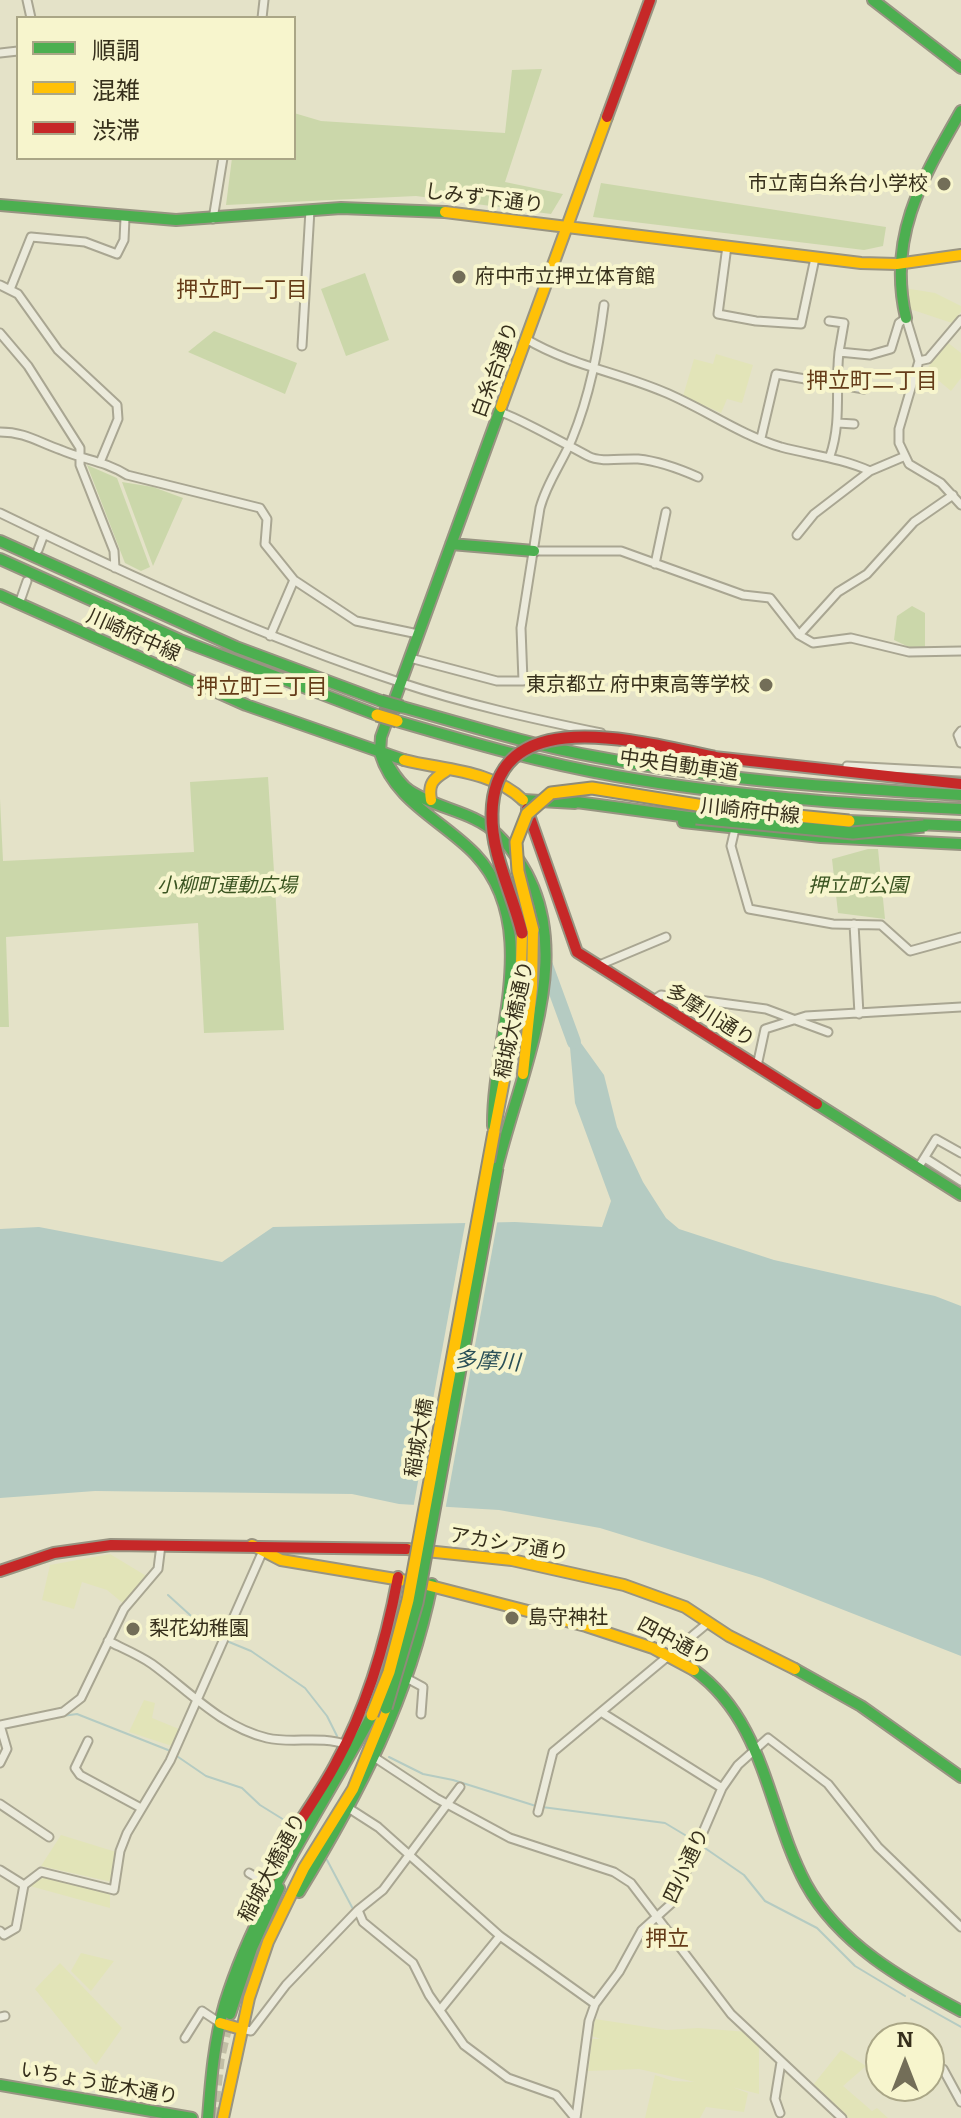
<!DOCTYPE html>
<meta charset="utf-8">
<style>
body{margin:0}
#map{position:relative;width:961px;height:2118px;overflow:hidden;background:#e4e2c8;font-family:Bitter,"Noto Sans JP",serif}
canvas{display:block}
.legend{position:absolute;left:16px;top:16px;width:280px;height:144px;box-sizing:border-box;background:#f7f5cd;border:2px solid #aaa686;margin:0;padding:10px 14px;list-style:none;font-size:24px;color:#362f1b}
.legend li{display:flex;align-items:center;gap:16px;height:40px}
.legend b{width:40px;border:2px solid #aaa686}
.north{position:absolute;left:865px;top:2022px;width:80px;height:80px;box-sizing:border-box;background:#f7f5cd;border:2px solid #aaa686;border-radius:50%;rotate:0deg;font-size:22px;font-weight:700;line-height:32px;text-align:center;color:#362f1b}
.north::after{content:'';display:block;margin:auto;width:28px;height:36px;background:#736e58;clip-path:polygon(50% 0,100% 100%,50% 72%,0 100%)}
</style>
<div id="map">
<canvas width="961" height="2118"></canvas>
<ul class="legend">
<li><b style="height:10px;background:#4caf50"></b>順調</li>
<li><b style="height:10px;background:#ffc107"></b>混雑</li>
<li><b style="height:10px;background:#c62828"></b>渋滞</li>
</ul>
<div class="north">N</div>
</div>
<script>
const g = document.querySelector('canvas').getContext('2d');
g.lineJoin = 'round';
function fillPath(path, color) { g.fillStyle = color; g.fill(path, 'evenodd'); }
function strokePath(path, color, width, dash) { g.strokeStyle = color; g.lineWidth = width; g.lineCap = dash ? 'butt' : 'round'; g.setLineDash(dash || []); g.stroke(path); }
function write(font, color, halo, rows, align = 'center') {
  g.font = font + ' Bitter,"Noto Sans JP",serif'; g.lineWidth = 8; g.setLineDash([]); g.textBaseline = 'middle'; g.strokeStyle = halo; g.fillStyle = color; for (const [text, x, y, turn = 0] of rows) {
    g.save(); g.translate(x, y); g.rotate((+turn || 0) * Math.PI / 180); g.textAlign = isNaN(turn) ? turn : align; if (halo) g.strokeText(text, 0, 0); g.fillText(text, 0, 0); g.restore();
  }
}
fillPath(new Path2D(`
 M904 288 935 293 961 306V312L952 323 910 309Z
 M947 342 961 353V378L951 391 926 370Z
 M716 354 753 365 742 403 727 399 721 413 683 396 694 359 713 364Z
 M110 1554 148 1577 124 1604 107 1590 82 1582 74 1609 42 1600 50 1565Z
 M144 1700 155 1703 152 1718 179 1729 172 1746 129 1732Z
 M61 1835 116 1852 112 1882 41 1866Z
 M44 1876 110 1894V1908L30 1886Z
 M81 1953 114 1961 91 1991 71 1971Z
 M60 1963 122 2028 96 2065 35 1989Z
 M595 2019 667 2030 698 2028 748 2032 759 2043V2094L732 2087 748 2093 744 2112 706 2107 700 2118H645L655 2075 673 2081 695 2082 639 2069 588 2071 592 2039H600L592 2036Z
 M841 2050 866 2066 843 2086 872 2111 877 2108 888 2118H849L813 2085Z`), '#e2e4b8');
fillPath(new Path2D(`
 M542 69 505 182 563 194 551 214 416 196 226 205 232 158H294V113L321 121 505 133 512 70Z
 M601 183 886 227 883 246 864 250 593 217Z
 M365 273 389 340 346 356 321 289Z
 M214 331 297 363 285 394 188 352Z
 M87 465 117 478 150 567 141 571 125 563Z
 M122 482 153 487 183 498 153 566Z
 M912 606 925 613V648H911L894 640 897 616Z
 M268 777 284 1030 204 1033 198 923 6 937 9 1027H0V799L3 861 194 852 190 782Z
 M868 849H878L885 919 838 913 832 859Z`), '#cbd7aa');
fillPath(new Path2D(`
 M568 1025 604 1075 617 1127 643 1182 666 1218 679 1229 774 1260 935 1296 961 1306V1656L762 1578 600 1528 499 1510 399 1504 352 1494 95 1491 0 1498V1229L39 1227 222 1262 273 1227 515 1222 602 1227 611 1201 575 1103Z`), '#b5cbc2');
fillPath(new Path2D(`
 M498 1218 445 1511 413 1509 466 1219Z`), '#e4e2c8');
strokePath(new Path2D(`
 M168 1595 212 1635 251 1651 305 1688 327 1716 337 1736
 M62 1716 77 1714 168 1750 206 1776 242 1788 260 1805 289 1823
 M389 1757 423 1774 453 1780 536 1806
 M542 1807 665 1823 695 1841
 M702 1846 744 1875 765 1901 817 1928 855 1966 905 1996
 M327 1860 353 1909
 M911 1999 961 2027`), '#b5cbc2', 2);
strokePath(new Path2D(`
 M544 960 574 1042`), '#b5cbc2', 14);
strokePath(new Path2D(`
 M213 2118 219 2060 230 2014`), '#c1bea5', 11, [11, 5.5]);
const street = new Path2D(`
 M27 0 31 18
 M262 18 264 0
 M0 53 18 51
 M213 219 223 158
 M727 246 718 314 756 321 801 324 815 258
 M0 285 18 294 58 350 117 405 118 419 101 460
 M11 287 31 237 85 242 117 254 124 240 125 218
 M829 321 844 323 839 352 870 355 891 349 899 323 906 318 919 361 899 429V443L909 464 941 483 961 505
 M0 333 28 366 80 448V465L114 551 115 568
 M526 339C570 365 617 372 664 392 703 408 740 435 781 447 811 455 841 458 870 471L903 457
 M302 346 310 210
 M919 361 928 359 961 320
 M499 412C507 412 575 449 588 456 601 463 623 458 638 459 658 461 680 469 698 477
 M838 423 854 424
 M0 432C25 432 38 442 61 450 84 460 105 461 127 475L260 508 267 519 265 544 294 580 356 621 418 634
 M761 438 776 374 864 389
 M830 456C842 421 835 388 839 352
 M0 513C130 576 262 637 399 682 465 704 533 719 601 733
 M797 535 814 514 870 471
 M38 550 44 534
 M534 551H621L743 595 770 598 799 635 813 643 851 638 909 652 961 651
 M655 564 666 512
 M19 604 27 581
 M799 635 838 592 867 574 914 522 953 495
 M270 636 294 580
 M410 658 497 681H523L521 628 540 508C547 482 562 463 572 439 590 395 598 351 604 305
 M961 731 958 735 961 743
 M847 766 961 772
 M735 829 731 846 749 909 833 924 881 925 910 951 961 937
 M854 924 859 1014
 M597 966 666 937
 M652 1001 661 995 766 1009 828 1032
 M757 1066 765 1029 806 1016 961 1007
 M925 1158 961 1181
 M918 1168 936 1139 961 1153
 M108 1641C122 1648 139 1655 152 1664 188 1690 221 1727 267 1738 293 1744 320 1735 347 1745
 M410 1680 423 1687 421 1714
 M601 1712 722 1788
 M0 1725 63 1712 81 1698 124 1609 158 1569 161 1545
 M88 1741 75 1768 80 1775 141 1808
 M377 1759 436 1798 510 1838 614 1872 631 1883 731 2014 842 2118
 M0 1763 7 1749 0 1725
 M0 1804 49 1837
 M350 1809 378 1827 500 1936 595 2004
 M538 1812 553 1752 709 1622
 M0 1870 24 1885 16 1928 4 1935 0 1931
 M249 1873 266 1883
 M24 1885 41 1872 114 1890 120 1851 127 1833 170 1761 262 1553
 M358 1910 363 1922 413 1963 429 1995 464 2045 508 2078 556 2095 575 2118
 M440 2010 500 1936
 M0 2017 5 2016
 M241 2029 251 2031 286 1985 358 1910 383 1890 460 1787
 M185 2038 202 2011 220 2023
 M943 2069 961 2102
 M780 2113 775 2099 781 2062
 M576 2118 589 2021 595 2004 619 1972 642 1930 673 1902 722 1788 738 1765 768 1738 828 1784 878 1847 961 1927`);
const fast = new Path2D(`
 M873 0 961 68
 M0 205 176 220 341 208 445 212
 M906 318C887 237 922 179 961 111
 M0 541 236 647 381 701
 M451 544 534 551
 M0 559 180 640 377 715
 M0 595 246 705 404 760
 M402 707C467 725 531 745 597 757 717 780 839 788 961 795
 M397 721C469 742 541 763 616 776 730 796 845 804 961 809
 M380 753 381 737 501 407
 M380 753C390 765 396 782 410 791 437 809 473 811 497 834 592 926 523 1061 497 1168
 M380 753C395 802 441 819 475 854 544 927 492 1038 493 1126
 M523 800 575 803
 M569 801 696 818
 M849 821 961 826
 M683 822 821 837 961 844
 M817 1104 961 1195
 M795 1669 861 1706 961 1777
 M694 1670C766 1722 767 1811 806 1884 839 1944 903 1980 961 2011
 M299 1892C359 1794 409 1698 432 1584
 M230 2014 252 1948 279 1888
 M0 2085 192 2118
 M208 2118C211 2079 214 2041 225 2003 257 1900 321 1810 372 1715`);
const slow = new Path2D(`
 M445 212 861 263 897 264 961 255
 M501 407 607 117
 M404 760C443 770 492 770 523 800
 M431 800C428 784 433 779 446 771
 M523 1074 532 988 533 930
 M494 1132 520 997 522 933
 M252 1545 281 1560 419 1583 586 1626 653 1648 694 1670
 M407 1549 512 1560 624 1585 685 1607 729 1636 795 1669
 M220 2023 241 2029
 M223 2118 249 1998 268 1942 304 1868 353 1789 386 1708`);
const jam = new Path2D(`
 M607 117 650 0
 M714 757 961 784
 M527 809 577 952 817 1104
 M0 1571 54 1553 111 1545 407 1549
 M265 1892C279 1844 313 1807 336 1763 368 1705 386 1642 398 1577`);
strokePath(street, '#a9a692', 11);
strokePath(fast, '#989482', 14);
strokePath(slow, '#989482', 14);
strokePath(jam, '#989482', 14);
strokePath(street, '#ebeadb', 7);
strokePath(fast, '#4caf50', 10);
strokePath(slow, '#ffc107', 10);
strokePath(jam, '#c62828', 10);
const fastBridge = new Path2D(`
 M381 701 402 707
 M696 818 853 833 924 826
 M386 1708 417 1603 497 1168`);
const slowBridge = new Path2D(`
 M377 715 397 721
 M533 930 518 871 516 842 527 814 551 793 592 788 716 808 849 821
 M372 1715 389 1672 408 1600 494 1132`);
const jamBridge = new Path2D(`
 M522 933C513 895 491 854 492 814 494 699 644 743 714 757`);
strokePath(fastBridge, '#8e8b79', 15, []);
strokePath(slowBridge, '#8e8b79', 15, []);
strokePath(jamBridge, '#8e8b79', 15, []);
strokePath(fastBridge, '#4caf50', 11);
strokePath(slowBridge, '#ffc107', 11);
strokePath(jamBridge, '#c62828', 11);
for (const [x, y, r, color] of [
 [944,184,8,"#736e58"],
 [459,277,8,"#736e58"],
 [766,685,8,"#736e58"],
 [512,1618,8,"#736e58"],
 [133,1629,8,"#736e58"]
]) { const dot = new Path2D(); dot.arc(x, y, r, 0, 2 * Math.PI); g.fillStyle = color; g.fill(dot); strokePath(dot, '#f7f5cd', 3); }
write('20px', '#362f1b', '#f7f5cd', [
 ["市立南白糸台小学校",928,184,"right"],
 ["府中市立押立体育館",475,277],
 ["東京都立 府中東高等学校",750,685,"right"],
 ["島守神社",528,1618],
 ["梨花幼稚園",149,1629]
], 'left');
write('20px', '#362f1b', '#f7f5cd', [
 ["しみず下通り",484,199,7],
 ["白糸台通り",496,370,-70],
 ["川崎府中線",133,636,24],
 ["中央自動車道",679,766,8],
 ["川崎府中線",750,812,6],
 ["多摩川通り",710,1016,32],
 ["稲城大橋通り",515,1020,-78],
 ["稲城大橋",420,1438,-80],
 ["アカシア通り",509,1545,9],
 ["四中通り",674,1642,28],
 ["四小通り",687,1866,-65],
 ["稲城大橋通り",273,1868,-62],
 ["いちょう並木通り",99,2084,10]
]);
write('italic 20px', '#3a5421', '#f7f5cd', [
 ["小柳町運動広場",227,886],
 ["押立町公園",858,886]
]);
write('22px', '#653c19', '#f7f5cd', [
 ["押立町一丁目",242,291],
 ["押立町二丁目",872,382],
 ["押立町三丁目",262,688],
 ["押立",667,1940]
]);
write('italic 22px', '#294f57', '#f7f5cd', [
 ["多摩川",487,1362,3]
]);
</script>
